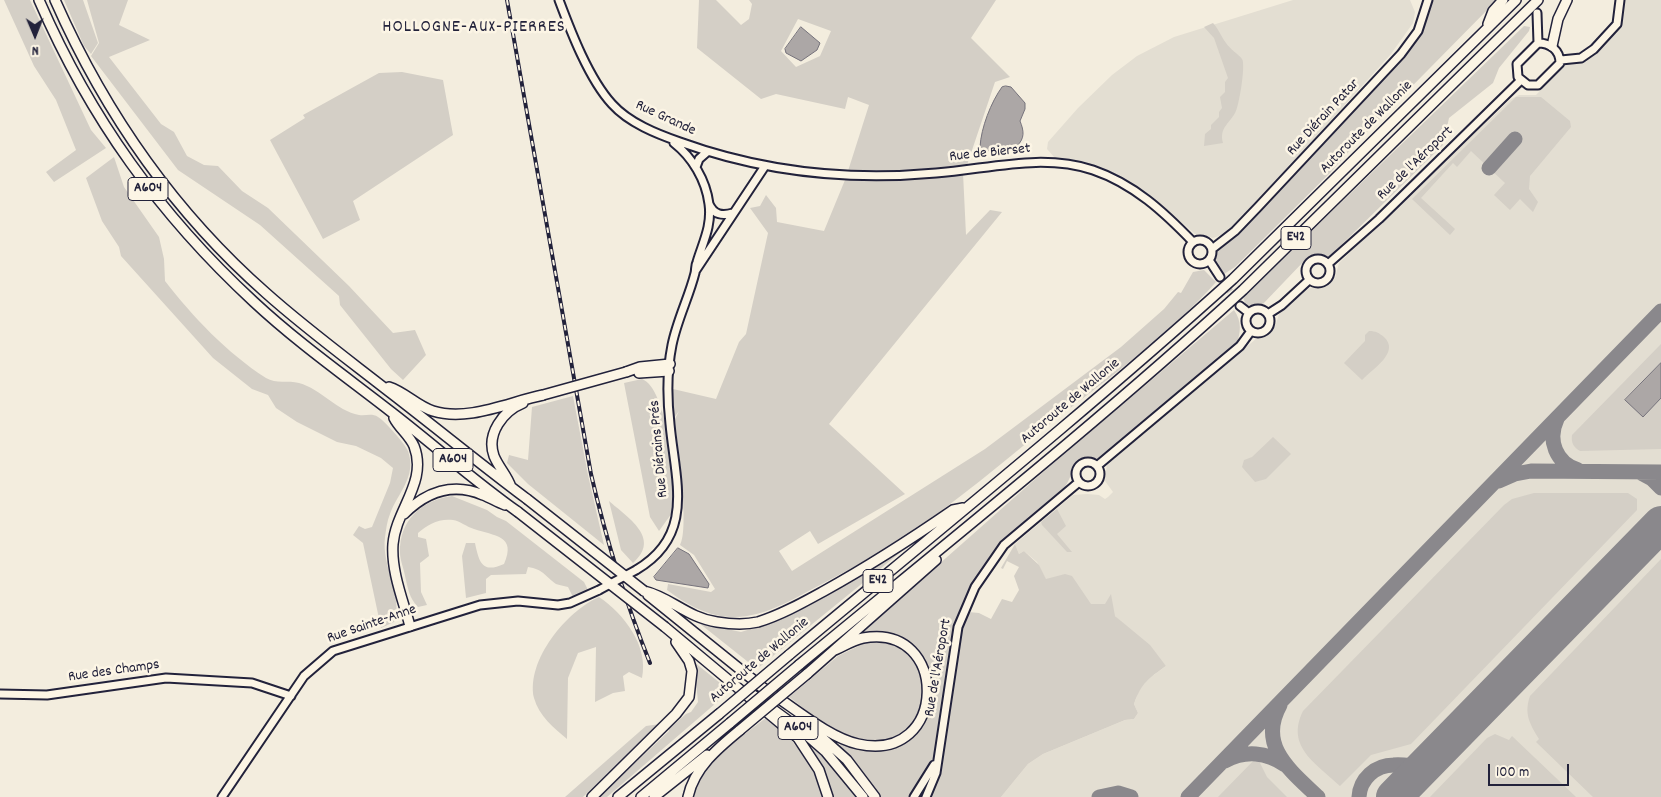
<!DOCTYPE html>
<meta charset="utf-8">
<style>
body{margin:0}
#map{position:relative;width:1661px;height:797px;overflow:hidden;background:#f3edde;font-family:Dekko,sans-serif}
canvas{display:block}
.north{position:absolute;left:10px;top:10px;width:50px;height:50px;-webkit-text-stroke:4px #fcf5e5;paint-order:stroke;rotate:179deg;font-size:14px;font-weight:700;line-height:20px;text-align:center;color:#22223b}
.north::after{content:'';display:block;margin:auto;width:18px;height:22px;background:#22223b;clip-path:polygon(50% 0,100% 100%,50% 72%,0 100%)}
.scale{position:absolute;left:1488px;top:764px;width:81px;height:22px;box-sizing:border-box;border:2px solid #22223b;border-top:0;padding-left:6px;font-size:15px;line-height:18px;white-space:nowrap;color:#22223b;-webkit-text-stroke:4px #fcf5e5;paint-order:stroke}
</style>
<div id="map">
<canvas width="1661" height="797"></canvas>
<div class="north">N</div>
<div class="scale">100 m</div>
</div>
<script>
const g = document.querySelector('canvas').getContext('2d');
g.lineJoin = 'round';
function fillPath(path, color) { g.fillStyle = color; g.fill(path, 'evenodd'); }
function strokePath(path, color, width, dash) { g.strokeStyle = color; g.lineWidth = width; g.lineCap = dash ? 'butt' : 'round'; g.setLineDash(dash || []); g.stroke(path); }
function write(font, color, halo, rows, align = 'center') {
  g.font = font + ' Dekko,sans-serif'; g.lineWidth = 5; g.setLineDash([]); g.textBaseline = 'middle'; g.strokeStyle = halo; g.fillStyle = color; for (const [text, x, y, turn = 0] of rows) {
    g.save(); g.translate(x, y); g.rotate((+turn || 0) * Math.PI / 180); g.textAlign = isNaN(turn) ? turn : align; if (halo) g.strokeText(text, 0, 0); g.fillText(text, 0, 0); g.restore();
  }
}
fillPath(new Path2D(`
 M1293 0H1410L1415 12 1413 23 1391 54 1230 232 1213 238 1195 234 1161 204 1129 182 1089 164 1055 158 1047 149 1048 142 1078 108 1112 75 1137 56 1174 37Z
 M1624 0H1661V797H1001L1028 764 1043 754 1125 720 1134 719 1138 713 1134 704 1140 688 1144 682 1166 666 1115 616 1099 626 1046 580 1037 562 1024 551 1019 554 1015 544 1073 495 1087 494 1099 495 1105 499 1108 497 1113 492 1105 481 1107 464 1257 338 1265 337 1276 324 1279 314 1309 288 1326 286 1335 278 1339 263 1511 99 1519 95H1536L1565 65 1581 61 1593 55 1619 28 1623 18Z`), '#e3ded2');
fillPath(new Path2D(`
 M4 0H30L91 130 106 148 54 182 46 172 76 150 56 100 34 66Z
 M64 0H83L98 43 91 54 84 46Z
 M87 0H128L119 25 150 40 109 57 161 124 174 132 187 156 204 165 218 166 242 191 268 208 349 286 393 333 415 330 426 355 403 380 391 369 340 305 339 296 260 225 178 170 91 56 99 43Z
 M699 0H716L741 25 749 19 752 4 749 0H996L971 38 1010 77 995 82 967 165 908 170 848 171 869 105 848 97 845 109 776 94 761 99 697 48ZM798 19 831 31 820 56 796 67 781 51Z
 M1432 0H1497L1358 141 1330 173 1235 267 1224 274 1214 259 1217 249 1239 231 1402 58C1415 40 1427 23 1432 0Z
 M1213 23C1219 30 1221 36 1226 43 1230 49 1238 54 1242 59 1246 64 1239 107 1235 113 1229 124 1219 128 1223 143L1204 146 1205 134 1211 129V125L1219 117V112L1222 108 1220 97 1225 92V82L1228 78 1214 38 1204 27Z
 M1524 26 1530 27 1529 31 1499 68 1493 83 1449 118 1443 145 1328 258 1318 255 1306 259 1262 305 1246 306 1243 297Z
 M402 72 443 80 453 135 353 201 360 220 323 239 270 140 305 118 303 115 379 73Z
 M1516 97H1541L1570 121 1571 127 1530 176 1529 189 1538 202 1533 212 1520 199 1510 210 1494 195 1505 183 1471 151 1457 167 1453 163 1421 198 1455 229 1450 235 1412 199Z
 M114 157 124 187 159 237 164 259 165 281C193 317 227 353 266 378 276 384 288 380 299 383 321 389 337 411 359 415 366 416 372 413 378 417 385 421 405 444 408 451 417 477 398 492 390 514 387 521 386 530 385 537 381 567 404 597 394 622L381 628 363 543 353 535 359 526 365 529 372 527 390 483 393 468 381 458 356 446 337 442 297 422 276 408 268 395 252 389 213 358 121 256 119 247 102 221 86 178Z
 M963 173 966 235 990 210 1002 212 829 424 905 494 818 544 810 531 779 551 792 571 985 449 1121 347 1164 309 1178 292 1181 293 1193 272 1204 270 1216 282C1170 334 1110 377 1055 420 1005 460 956 503 902 538 876 556 848 570 820 585 797 597 773 612 747 616 717 621 691 608 667 590L668 584 711 592 715 589 694 555 680 545C690 529 677 441 675 419L679 411 674 418 673 389 716 399 739 342 746 334 768 233 750 208 760 206 766 195 776 208 777 222 824 231 845 180Z
 M1234 310C1242 321 1241 333 1236 345L1103 458C1096 460 1090 457 1083 459 1073 463 1071 480 1064 488L1012 532 990 556 970 588 956 625 934 758 925 779 911 797H877L837 748 841 744C949 784 968 621 860 634L1050 466Z
 M1369 331C1376 331 1379 333 1384 337 1400 352 1374 368 1362 380L1344 363 1365 341V335Z
 M1661 344V449L1580 451C1573 447 1571 442 1572 435Z
 M642 379C668 389 674 480 677 506L659 531 650 517 624 383Z
 M573 396 588 475 604 545 528 484 507 463 509 455 528 460 532 407Z
 M1273 437 1291 454 1266 479 1255 482 1242 467 1244 460 1252 457Z
 M1534 493H1628L1637 499V510L1411 744 1371 755 1340 786C1317 764 1285 747 1303 711L1504 505 1512 499Z
 M452 496 487 510 497 517 506 521 584 582 588 590 573 597 568 587C564 586 559 585 556 584 545 576 543 569 528 567L526 574 491 575 486 579V593L466 598 462 556 466 543H475C479 562 482 574 504 564 517 535 494 536 474 529 467 527 460 521 453 520 439 518 427 525 418 533V537L426 539 429 556 420 563 421 592 427 605 418 607C409 598 408 588 405 576 404 569 400 560 400 553 399 520 422 500 452 496Z
 M609 501C627 517 662 538 633 563L621 550Z
 M1057 509 1066 526 1057 534 1072 552H1067L1042 525 1041 522Z
 M1015 544 1019 554 1024 551 1039 565 1046 579 1065 574 1072 576 1091 604H1105L1111 594 1115 616 1150 645 1166 666C1148 679 1142 682 1134 704L1138 713 1134 719 1125 720 1043 754 1028 764 1001 797H928L958 644 968 612 979 613 991 619 1002 599 1012 602 1019 590 1014 576 1019 567 1007 561 1003 569 1001 568Z
 M907 547 757 669 699 623 741 632 770 623 850 582Z
 M1661 559V797H1593L1536 742 1539 739C1529 723 1524 713 1530 696Z
 M599 597C624 614 649 646 642 678L629 672 623 676 625 691 613 693 595 702 596 647 578 653 568 678 567 739C554 728 539 716 534 698 526 660 567 611 599 597Z
 M867 642C873 643 880 642 886 643 949 657 926 757 857 739 831 732 810 713 789 697L838 656Z
 M694 662 730 691 607 797H599L669 731V729L686 714 691 712 698 702Z
 M767 717C793 740 815 763 822 797H694L700 779 716 756Z
 M660 724 583 797H565L646 726Z
 M1495 734 1509 740 1512 736 1576 797H1430L1487 738Z
 M808 740 816 746 859 797H832L825 773 805 741Z
 M1257 757 1267 777 1287 797H1218Z`), '#d4cfc6');
const water = new Path2D(`
 M801 27 820 43 817 50 801 61 786 53 785 49Z
 M1006 86 1011 87 1025 103V109L1020 121C1024 131 1025 138 1017 146 1006 149 990 155 980 147 981 128 991 102 1002 87Z
 M1661 363V398L1643 417 1625 400Z
 M678 548 689 554 709 584 708 588 656 580 654 577Z`);
fillPath(water, '#aca7a6');
strokePath(water, '#75727b', 1);
strokePath(new Path2D(`
 M1489 168 1515 139
 M1557 419C1547 440 1556 463 1578 470
 M1639 472 1652 479 1661 488
 M1499 481 1515 474 1531 471 1661 472
 M1661 524V523
 M1280 705C1257 746 1291 771 1318 797
 M1225 761C1245 750 1267 752 1285 765
 M1099 797 1118 793 1131 797
 M1188 797 1661 311
 M1359 797C1360 779 1375 765 1394 765 1400 764 1407 766 1414 765 1422 764 1429 759 1435 755
 M1405 797 1423 777 1433 757`), '#8a888c', 15);
strokePath(new Path2D(`
 M1394 797 1661 524`), '#8a888c', 36);
strokePath(new Path2D(`
 M1220 277 1240 306`), '#c9c4bd', 7, [7, 3.5]);
const secondary = new Path2D(`
 M559 0C571 32 589 79 612 104 629 123 657 134 680 142 763 172 849 181 936 173 989 169 1041 153 1093 170 1134 184 1164 212 1193 242
 M1537 13 1538 43
 M1538 43C1550 43 1560 50 1560 63L1538 85H1528L1518 77 1517 64Z
 M1561 60 1581 58 1594 49 1617 24 1620 0
 M696 167 699 159 707 152
 M709 204C714 215 722 216 733 213
 M1188 252a12 12 0 1 1 24 0a12 12 0 1 1-24 0Z
 M1212 249 1235 231 1258 207 1401 54 1418 31 1428 0
 M1306 271a12 12 0 1 1 24 0a12 12 0 1 1-24 0Z
 M1209 260 1220 277
 M1328 264 1379 219 1520 81
 M696 270 765 166
 M1240 306 1249 313
 M1246 321a12 12 0 1 1 24 0a12 12 0 1 1-24 0Z
 M1268 314 1282 305 1309 280
 M1076 474a12 12 0 1 1 24 0a12 12 0 1 1-24 0Z
 M1097 466 1240 346 1251 331
 M636 570C696 535 675 480 670 424 667 398 667 370 672 345 677 320 689 297 695 273 696 269 695 266 697 262 703 242 712 226 709 204 706 180 692 157 674 143
 M0 694 47 695 166 678 252 683 291 696
 M222 797 304 676 333 651 480 605 518 601 558 605 570 603 599 590
 M914 797 934 765
 M926 797 936 773 958 627 975 587 1004 545 1079 482`);
const highway = new Path2D(`
 M39 0C90 118 160 215 254 302 297 342 345 376 390 411 433 444 474 481 518 512
 M55 0C104 111 174 212 266 293 304 327 346 358 387 390 434 426 480 464 527 499
 M1488 24 1493 11 1503 0
 M1552 46 1558 19 1567 0
 M626 372 640 367 670 364
 M639 373 669 371
 M389 387C405 392 417 406 433 411 468 422 509 402 543 395
 M394 418C399 428 409 435 414 446 428 482 396 509 393 544 391 571 403 600 410 626
 M511 487C507 475 499 468 494 456 486 434 503 411 523 403
 M404 514C426 492 453 482 483 495 491 498 497 502 505 505
 M644 591C670 597 688 618 717 622 730 624 745 625 758 622 781 615 804 602 824 591 869 566 911 539 953 510L963 508
 M648 595 762 687
 M665 627 798 738 819 770 828 797
 M789 655C938 531 1089 409 1233 279L1516 0
 M799 665C948 542 1100 421 1243 290L1538 0
 M807 674 936 560
 M760 686C789 703 826 737 858 744 949 764 950 622 863 638 853 640 844 646 835 650
 M753 695 801 730 825 751 863 797
 M800 718 847 760 875 797
 M592 797 676 714 689 697 692 671 689 661 676 642
 M618 797 719 714
 M641 797 730 723
 M654 797 707 755
 M688 797C694 768 718 748 740 730`);
strokePath(secondary, '#22223b', 11);
strokePath(highway, '#22223b', 12);
strokePath(secondary, '#fcf5e5', 7);
strokePath(highway, '#fcf5e5', 9);
const rail = new Path2D(`
 M507 0 591 474C606 539 625 601 650 663`);
strokePath(rail, '#22223b', 4);
strokePath(rail, '#fcf5e5', 2, [5.5]);
const secondaryBridge = new Path2D(`
 M599 590 636 570`);
const highwayBridge = new Path2D(`
 M543 395 626 372
 M527 499 644 591
 M518 512 665 627
 M719 714 789 655
 M730 723 799 665
 M740 730 807 674`);
strokePath(secondaryBridge, '#22223b', 11, []);
strokePath(highwayBridge, '#22223b', 12, []);
strokePath(secondaryBridge, '#fcf5e5', 7);
strokePath(highwayBridge, '#fcf5e5', 9);
for (const [x, y, w] of [
 [148,189,40],
 [1296,238,30],
 [453,460,40],
 [878,581,30],
 [798,728,40]
]) { const box = new Path2D(); box.roundRect(x - w / 2, y - 11.5, w, 23, 4); g.fillStyle = '#fcf5e5'; g.fill(box); strokePath(box, '#22223b', 1); }
write('bold 14px', '#22223b', null, [
 ["A604",148,189],
 ["E42",1296,238],
 ["A604",453,460],
 ["E42",878,581],
 ["A604",798,728]
]);
write('15px', '#22223b', '#fcf5e5', [
 ["Rue Diérain Patar",1324,118,-47],
 ["Rue Grande",665,119,25],
 ["Autoroute de Wallonie",1367,128,-45],
 ["Rue de Bierset",990,154,-6],
 ["Rue de l'Aéroport",1416,164,-44],
 ["Autoroute de Wallonie",1071,402,-40],
 ["Rue Diérains Prés",660,449,-95],
 ["Rue Sainte-Anne",372,625,-19],
 ["Autoroute de Wallonie",760,661,-40],
 ["Rue de l'Aéroport",939,668,-80],
 ["Rue des Champs",114,672,-8]
]);
g.letterSpacing = '1px';
write('18px', '#22223b', '#fcf5e5', [
 ["HOLLOGNE-AUX-PIERRES",474,29]
]);
g.letterSpacing = '0px';
</script>
